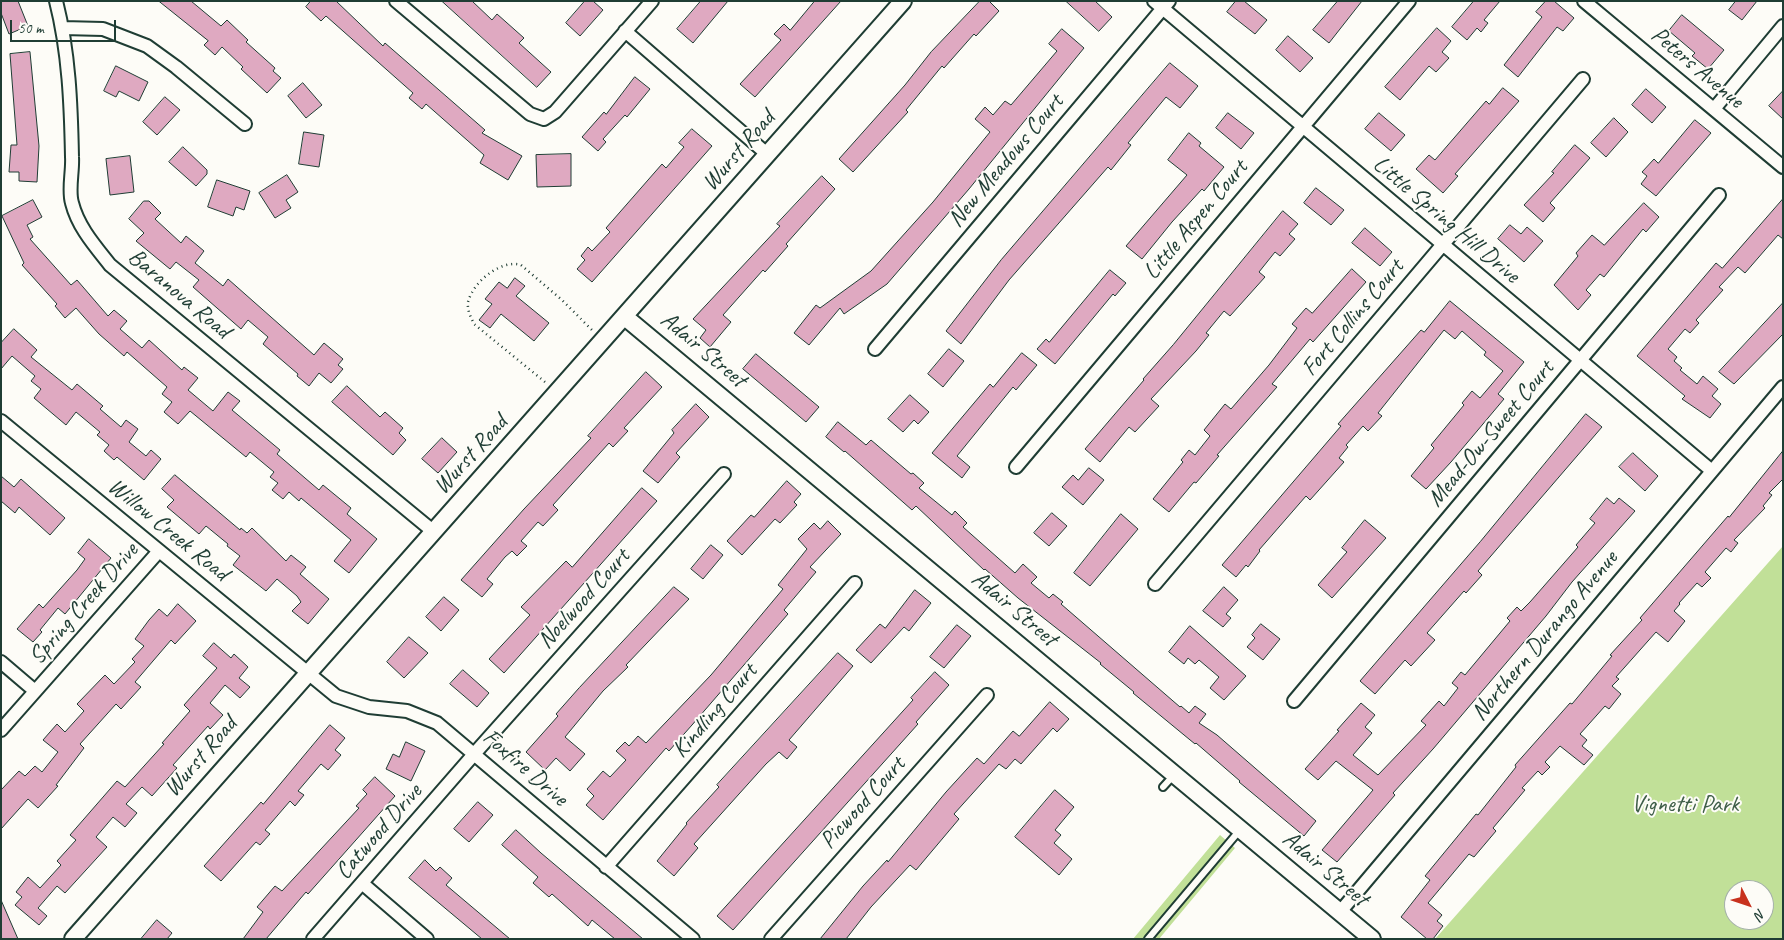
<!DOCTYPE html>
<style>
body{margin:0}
#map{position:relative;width:1784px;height:940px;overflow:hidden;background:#fdfcf7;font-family:Caveat,sans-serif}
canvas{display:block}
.frame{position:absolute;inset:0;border:2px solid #1f3d34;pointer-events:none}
.north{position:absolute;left:1724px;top:880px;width:50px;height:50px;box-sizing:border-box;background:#fdfcf7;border:1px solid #a4b0a9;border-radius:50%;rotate:131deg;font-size:14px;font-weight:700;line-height:20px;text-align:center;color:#1f3d34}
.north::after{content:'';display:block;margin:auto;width:18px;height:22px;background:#c8321e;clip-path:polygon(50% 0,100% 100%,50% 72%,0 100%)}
.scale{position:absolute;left:10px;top:20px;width:106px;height:22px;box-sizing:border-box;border:2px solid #1f3d34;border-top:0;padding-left:6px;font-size:15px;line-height:18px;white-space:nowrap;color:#1f3d34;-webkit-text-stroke:4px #fdfcf7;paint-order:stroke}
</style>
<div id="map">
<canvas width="1784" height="940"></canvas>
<div class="frame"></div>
<div class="north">N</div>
<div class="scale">50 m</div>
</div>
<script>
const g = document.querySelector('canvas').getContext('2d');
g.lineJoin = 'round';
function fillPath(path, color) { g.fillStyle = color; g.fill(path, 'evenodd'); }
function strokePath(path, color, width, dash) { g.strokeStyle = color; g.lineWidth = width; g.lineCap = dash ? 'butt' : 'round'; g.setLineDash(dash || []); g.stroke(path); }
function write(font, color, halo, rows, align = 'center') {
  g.font = font + ' Caveat,sans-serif'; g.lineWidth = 4; g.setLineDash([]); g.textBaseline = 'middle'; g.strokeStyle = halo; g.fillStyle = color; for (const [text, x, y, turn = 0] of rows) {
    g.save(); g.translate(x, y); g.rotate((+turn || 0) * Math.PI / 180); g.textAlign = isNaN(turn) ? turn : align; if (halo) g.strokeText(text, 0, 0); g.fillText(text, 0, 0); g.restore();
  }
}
fillPath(new Path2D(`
 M1783 546V939H1435ZM1734 890H1764V920H1734Z
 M1220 835 1235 848 1159 939H1133Z`), '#c1e098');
const building = new Path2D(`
 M1 1H18L28 26 9 34 1 13Z
 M159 1H191L221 26 227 20 248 40 246 42 275 68 273 71 281 78 267 93 241 69 243 67 222 47 215 55 204 45 208 41Z
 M311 1H336L383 46 385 43 485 130 482 133 522 156 508 180 480 163 484 155 426 104 422 109 409 98 413 93 326 16 321 21 306 7Z
 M442 1H472L492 20 497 14 524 38 519 43 551 72 537 87Z
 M585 1H593L603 10 580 36 566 23Z
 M701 1H728L693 43 677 29Z
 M815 1H841L755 97 740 84 781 40 774 34 784 24 790 30Z
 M980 1H989L999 11 976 36 974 34 944 68 942 66 906 110 908 112 853 172 839 159 905 85 931 52Z
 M1066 1H1095L1112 17 1099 31Z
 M1236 1H1244L1267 20 1255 34 1227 12Z
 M1338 1H1362L1329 43 1313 30Z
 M1474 1H1500L1484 20 1488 23 1481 32 1477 28 1467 40 1452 27Z
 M1546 1H1554L1574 18 1563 31 1557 27 1518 77 1504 65 1542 17 1536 12Z
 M1736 1H1757L1742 20 1729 10Z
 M1682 15 1724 50 1708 69 1692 56 1695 53 1669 31Z
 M1437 28 1451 41 1442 52 1449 58 1436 72 1429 66 1400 100 1385 87Z
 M1062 29 1084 48 969 189 887 284 844 314 840 308 809 345 794 333 816 305 820 308 871 271 933 202 990 132 975 119 985 107 993 115 1005 101 1011 105 1057 51 1049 44Z
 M1288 36 1313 58 1300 72 1276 50Z
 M30 52 39 146 37 182 19 181V172H9L11 145H17L10 54Z
 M1170 63 1198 86 1180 108 1166 97 1128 143 1131 145 1111 170 1108 167 1009 280 961 344 946 331 1001 260Z
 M116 66 148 82 139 101 119 91 116 97 104 91Z
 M635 77 650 89 627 117 625 115 603 139 606 142 598 151 582 137 604 112 606 114Z
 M303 83 322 105 306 118 288 96Z
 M1503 88 1519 101 1455 174 1458 176 1443 193 1416 169 1429 155 1435 160 1486 101 1489 104Z
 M1646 89 1666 107 1652 123 1632 105Z
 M1783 91V119L1769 106Z
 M165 97 180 110 157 135 143 122Z
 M1228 113 1254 133 1241 149 1216 128Z
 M1379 113 1405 135 1391 151 1365 129Z
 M1614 118 1628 132 1606 157 1591 143Z
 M1695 120 1711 133 1656 196 1641 184 1647 176 1642 172 1654 159 1658 163Z
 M692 129 712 146 592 282 577 269 585 260 581 256 588 247 592 251 610 232 606 228 662 164 666 168 684 147 679 143Z
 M304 132 324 135 319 167 299 164Z
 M1189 133 1201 143 1199 146 1224 167 1204 191 1202 189 1172 222 1142 259 1126 246 1187 175 1168 160Z
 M1575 145 1590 158 1550 203 1555 208 1543 222 1524 205 1554 173 1552 172Z
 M183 147 207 170V174L196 186 169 162Z
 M571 154V186L537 187 536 155Z
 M130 156 134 192 110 195 106 159Z
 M287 175 298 192 286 200 291 208 275 218 259 193Z
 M822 176 835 189 786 244 788 246 765 272 763 270 723 315 731 322 710 347 700 338 706 330 693 319 780 226 777 224Z
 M217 180 250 191 244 210 236 207 233 216 208 207Z
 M1316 188 1344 210 1331 225 1304 203Z
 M1783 199V239L1778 235 1745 273 1738 267 1719 287 1723 290 1696 320 1699 323 1690 333 1685 329 1668 349 1677 357 1674 361 1682 368 1680 370 1697 384 1703 376 1718 389 1712 396 1721 404 1710 418 1682 399 1685 396 1637 356 1716 263 1722 268Z
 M33 200 42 217 27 225 33 237 30 239 71 285 77 280 108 316 114 310 127 321 120 329 142 348 149 340 182 370 184 367 198 378 188 390 213 411 228 392 240 401 232 410 280 450 277 454 319 490 323 485 351 508 347 514 377 539 349 573 334 561 351 540 301 498 299 501 289 492 283 499 272 490 278 483 270 477 274 472 250 452 246 457 190 411 178 424 164 412 172 402 162 394 167 387 127 352 124 356 99 334 76 308 65 318 55 306 57 304 22 265 24 263 2 216Z
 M144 201H149L161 213 155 219 181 243 186 236 204 251 195 263 223 286 228 279 314 355 324 343 343 359 338 365 343 369 331 383 319 373 309 386 297 376 298 374 263 344 268 337 248 320 241 329 193 287 199 280 176 262 170 269 136 241 144 233 129 219Z
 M1644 203 1659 217 1646 232 1643 229 1604 277 1600 274 1586 290 1591 295 1578 310 1554 285 1578 256 1576 253 1592 235 1604 245Z
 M1283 211 1298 224 1289 234 1295 239 1280 256 1275 252 1259 272 1265 277 1230 316 1224 311 1206 333 1209 335 1196 351 1151 399 1159 406 1135 432 1129 427 1100 462 1085 449 1144 380 1143 379 1173 345Z
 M1510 225 1521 234 1527 227 1543 241 1524 262 1498 239Z
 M1365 228 1392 252 1380 266 1352 243Z
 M1352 269 1366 282 1313 342 1310 339 1272 384 1277 387 1217 455 1219 456 1196 483 1194 482 1169 512 1153 499 1183 462 1181 460 1189 450 1195 455 1210 436 1204 430 1225 404 1231 409 1269 365 1297 328 1292 324 1306 308 1312 313Z
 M1110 270 1126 283 1115 296 1113 294 1055 364 1037 349 1046 339 1049 342Z
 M515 278 525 286 516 296 549 323 534 341 501 314 490 328 479 320 492 304 485 299 499 282 507 288Z
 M1450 301 1524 362 1498 394 1504 399 1451 462 1426 489 1411 476 1434 448 1431 445 1464 405 1462 403 1472 391 1480 398 1503 371 1484 355 1486 352 1462 331 1455 339 1444 330 1378 413 1382 416 1368 431 1363 426 1346 445 1348 447 1339 458 1344 462 1310 500 1306 496 1259 550 1260 551 1248 567 1246 565 1236 577 1222 565 1341 426 1338 424 1421 330 1424 332Z
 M1783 303V334L1734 384 1719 372Z
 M14 329 37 350 31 357 72 390 77 384 103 406 100 409 121 427 126 420 138 429 129 442 146 456 151 450 161 459 144 480 117 457 114 460 104 451 109 445 97 435 100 432 76 412 66 425 34 398 41 389 31 381 35 376 12 356 1 369V343Z
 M949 349 964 361 943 387 928 374Z
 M1022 353 1037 365 1016 390 1013 387 957 456 970 467 962 478 932 453 990 384 993 387Z
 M756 354 819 407 806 422 743 369Z
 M646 372 662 387 624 428 628 431 613 447 609 443 553 505 558 510 543 526 538 522 521 541 527 546 517 556 512 551 505 557 487 579 493 584 482 597 461 580 524 509 591 438 588 436Z
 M347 386 380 417 385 412 403 428 399 433 406 440 393 455 332 402Z
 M910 395 929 412 918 424 914 420 903 432 888 419Z
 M696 404 709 417 676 453 680 457 658 483 643 471 674 433 672 430Z
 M1586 414 1602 427 1478 571 1482 575 1466 593 1464 591 1427 633 1435 640 1411 666 1405 660 1375 694 1360 681 1480 542Z
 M838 422 866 445 871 440 911 474 913 473 924 483 919 488 952 515 955 511 967 523 963 527 1015 573 1023 564 1037 577 1031 583 1049 598 1053 594 1063 602 1061 604 1180 707 1181 706 1189 713 1195 706 1206 714 1199 723 1217 735 1316 821 1304 836 1239 782 1240 781 1196 743 1195 744 1133 693 1134 692 1100 664 1101 663 1018 598 985 569 984 570 916 506 912 510 845 451 844 452 826 437Z
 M442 438 457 452 438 473 422 459Z
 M1783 451V479L1769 493 1772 495 1763 506 1765 508 1734 540 1738 543 1731 552 1726 548 1705 572 1711 578 1702 587 1697 583 1679 603 1680 604 1674 611 1685 621 1668 642 1656 632 1616 677 1619 679 1612 686 1621 694 1609 709 1605 706 1580 734 1587 740 1582 746 1593 755 1584 765 1560 746 1545 762 1550 767 1542 775 1538 771 1522 788 1525 790 1493 828 1496 831 1474 857 1469 854 1428 903 1442 915 1437 921 1443 926 1433 939H1427L1401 917 1430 880 1425 876 1476 814 1478 815 1516 767 1515 765 1570 703 1572 704 1612 656 1610 655 1642 620 1640 618 1728 516 1729 517Z
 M1633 453 1658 476 1645 491 1619 467Z
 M1089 468 1104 480 1083 505 1062 487 1073 475 1078 480Z
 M175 475 240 530 241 528 247 533 252 528 286 561 291 555 306 567 300 574 329 599 308 624 292 611 301 602 297 596 277 579 266 591 233 565 240 556 227 546 228 544 206 526 199 534 167 507 174 500 162 489Z
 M1 476 14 487 21 479 65 518 50 535 19 507 15 513 1 501Z
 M787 481 801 494 794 502 797 505 780 523 775 519 742 555 727 541 751 515 754 517Z
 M642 488 657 501 504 673 489 659 530 615 521 607 566 561 572 567Z
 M1607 498 1614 504 1619 498 1635 511 1572 582 1546 616 1433 749 1393 793 1395 795 1337 862 1322 850 1373 790 1336 761 1318 780 1305 769 1339 731 1337 730 1361 703 1375 715 1365 727 1372 733 1353 755 1378 775 1426 725 1421 721 1439 701 1444 706 1458 688 1452 683 1461 672 1465 675 1510 621 1507 618 1517 607 1521 611 1530 602 1578 547 1576 545 1595 523 1590 519Z
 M1052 513 1067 526 1049 546 1034 533Z
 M1121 514 1138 529 1090 586 1074 573Z
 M1365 520 1386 538 1332 598 1318 585 1347 552 1342 548Z
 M828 521 841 534 810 567 816 572 784 610 788 614 692 725 669 751 666 748 603 820 586 805 594 796 587 789 603 771 610 777 626 760 616 751 625 742 629 746 638 736 646 743 711 675 783 589 778 585 807 549 798 539 814 523 820 529Z
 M89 539 111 558 65 614 58 608 40 630 42 632 33 642 17 629 39 604 43 608 77 570 85 559 78 553Z
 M711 545 723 555 703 579 691 569Z
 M674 587 689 599 626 665 628 667 603 691 565 737 585 754 570 771 556 758 545 770 526 752 558 716 556 714 579 688Z
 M1224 587 1238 600 1226 614 1231 618 1223 627 1203 611Z
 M915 590 931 603 909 631 904 627 871 663 856 650 880 624 885 628Z
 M444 597 459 610 441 631 426 617Z
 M178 604 196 621 175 644 171 640 135 682 141 687 121 709 116 704 80 744 84 748 56 785 58 786 38 808 28 799 1 829V790L19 771 25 776 35 766 42 772 58 752 43 740 57 724 65 732 84 711 77 704 105 675 114 684 135 662 132 659 144 646 135 639 149 620 159 609 167 616Z
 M1261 624 1280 639 1263 660 1247 647 1255 638 1252 635Z
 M957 625 971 636 944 668 930 657Z
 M1190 626 1246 676 1224 700 1210 688 1219 677 1199 660 1195 664 1188 658 1184 664 1169 652Z
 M409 637 428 653 404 678 387 662Z
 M214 643 231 658 234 654 248 667 239 678 250 687 240 698 225 685 210 703 223 715 210 729 208 726 173 765 177 768 152 796 142 787 126 804 137 813 125 827 113 817 96 837 107 847 65 893 57 886 38 908 47 916 39 925 15 905 22 897 16 892 28 877 40 888 61 865 57 861 76 840 70 835 117 781 125 787 164 744 162 743 190 711 184 705 217 668 203 656Z
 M838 653 853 666 789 740 797 747 787 759 779 752 766 764 694 844 698 848 674 876 657 861 687 824 686 823 719 787 717 785Z
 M463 670 489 693 477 707 450 684Z
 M935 672 949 685 916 722 918 724 733 930 717 916 913 700 911 698Z
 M1050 702 1069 719 1057 732 1053 728 1021 764 1015 759 1006 769 999 764 954 814 959 819 916 870 910 865 871 907 846 939H820L863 886 887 860 888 862 946 792 977 758 984 764 1013 731 1019 736Z
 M330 725 345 738 335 750 341 755 328 770 321 764 298 791 304 795 295 806 290 801 265 830 270 834 260 845 256 842 221 881 204 866 261 802 263 804Z
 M406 742 425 751 411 781 386 769 393 754 399 757Z
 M375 777 395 796 308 894 306 892 266 939H243L263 912 257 907 275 886 282 891 359 808 356 806 367 794 363 790Z
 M1055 790 1074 807 1055 830 1061 835 1054 843 1072 859 1059 875 1015 837Z
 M478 802 493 815 469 842 454 829Z
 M516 830 541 853 643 939H615L592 920 588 926 552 894 549 897 533 883 538 877 502 845Z
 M425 860 436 871 440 867 452 878 446 885 510 939H482L409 878Z
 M1 900 18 939H1Z
 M157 920 172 933 167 939H141Z`);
fillPath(building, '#dfa9c1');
strokePath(building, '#1f3d34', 1);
const service = new Path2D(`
 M1163 787 1174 775
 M1148 939 1240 830`);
const minor = new Path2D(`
 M56 1C69 52 71 105 72 157 73 171 68 190 72 203 78 227 95 246 110 265L434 532
 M396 1 530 114 544 119 555 112 652 1
 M1154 1 1712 471
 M1584 1 1783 167
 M63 28 103 29 147 46 176 67 245 124
 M625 31 767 154
 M1714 109 1783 26
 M875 349 1169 1
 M1 421 336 696 369 707 407 711 437 723 693 939
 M1016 467 1409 1
 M1155 584 1583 79
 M1 662 35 691
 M1294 701 1719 195
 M1 730 159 551
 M606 867 855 583
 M363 884 427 939
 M1340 912 1783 387
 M313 939 475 753 724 474
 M771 939 987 695`);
const tertiary = new Path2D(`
 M625 317 1372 939
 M73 939 903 1`);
strokePath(service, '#1f3d34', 10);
strokePath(minor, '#1f3d34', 16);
strokePath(tertiary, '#1f3d34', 20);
strokePath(new Path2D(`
 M545 382 474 324C471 317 467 311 468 302 473 282 501 259 521 265L562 300 592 330`), '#1f3d34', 2.5, [1, 4]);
strokePath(service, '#fdfcf7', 6);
strokePath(minor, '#fdfcf7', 12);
strokePath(tertiary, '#fdfcf7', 16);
write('24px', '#1f3d34', '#fdfcf7', [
 ["Peters Avenue",1697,68,40],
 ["Wurst Road",739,151,-49],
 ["New Meadows Court",1006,161,-50],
 ["Little Aspen Court",1196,220,-50],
 ["Little Spring Hill Drive",1446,220,40],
 ["Baranova Road",179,294,40],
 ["Fort Collins Court",1353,318,-50],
 ["Adair Street",703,350,40],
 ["Mead-Ow-Sweet Court",1491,434,-50],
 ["Wurst Road",471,455,-48],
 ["Willow Creek Road",168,530,39],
 ["Noelwood Court",584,599,-48],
 ["Spring Creek Drive",84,604,-49],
 ["Adair Street",1014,609,40],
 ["Northern Durango Avenue",1545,636,-50],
 ["Kindling Court",715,711,-49],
 ["Wurst Road",201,757,-49],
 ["Foxfire Drive",525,768,41],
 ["Picwood Court",863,803,-48],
 ["Catwood Drive",379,832,-49],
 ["Adair Street",1325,869,40]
]);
write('24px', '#3f5e48', '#fdfcf7', [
 ["Vignetti Park",1685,805]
]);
</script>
